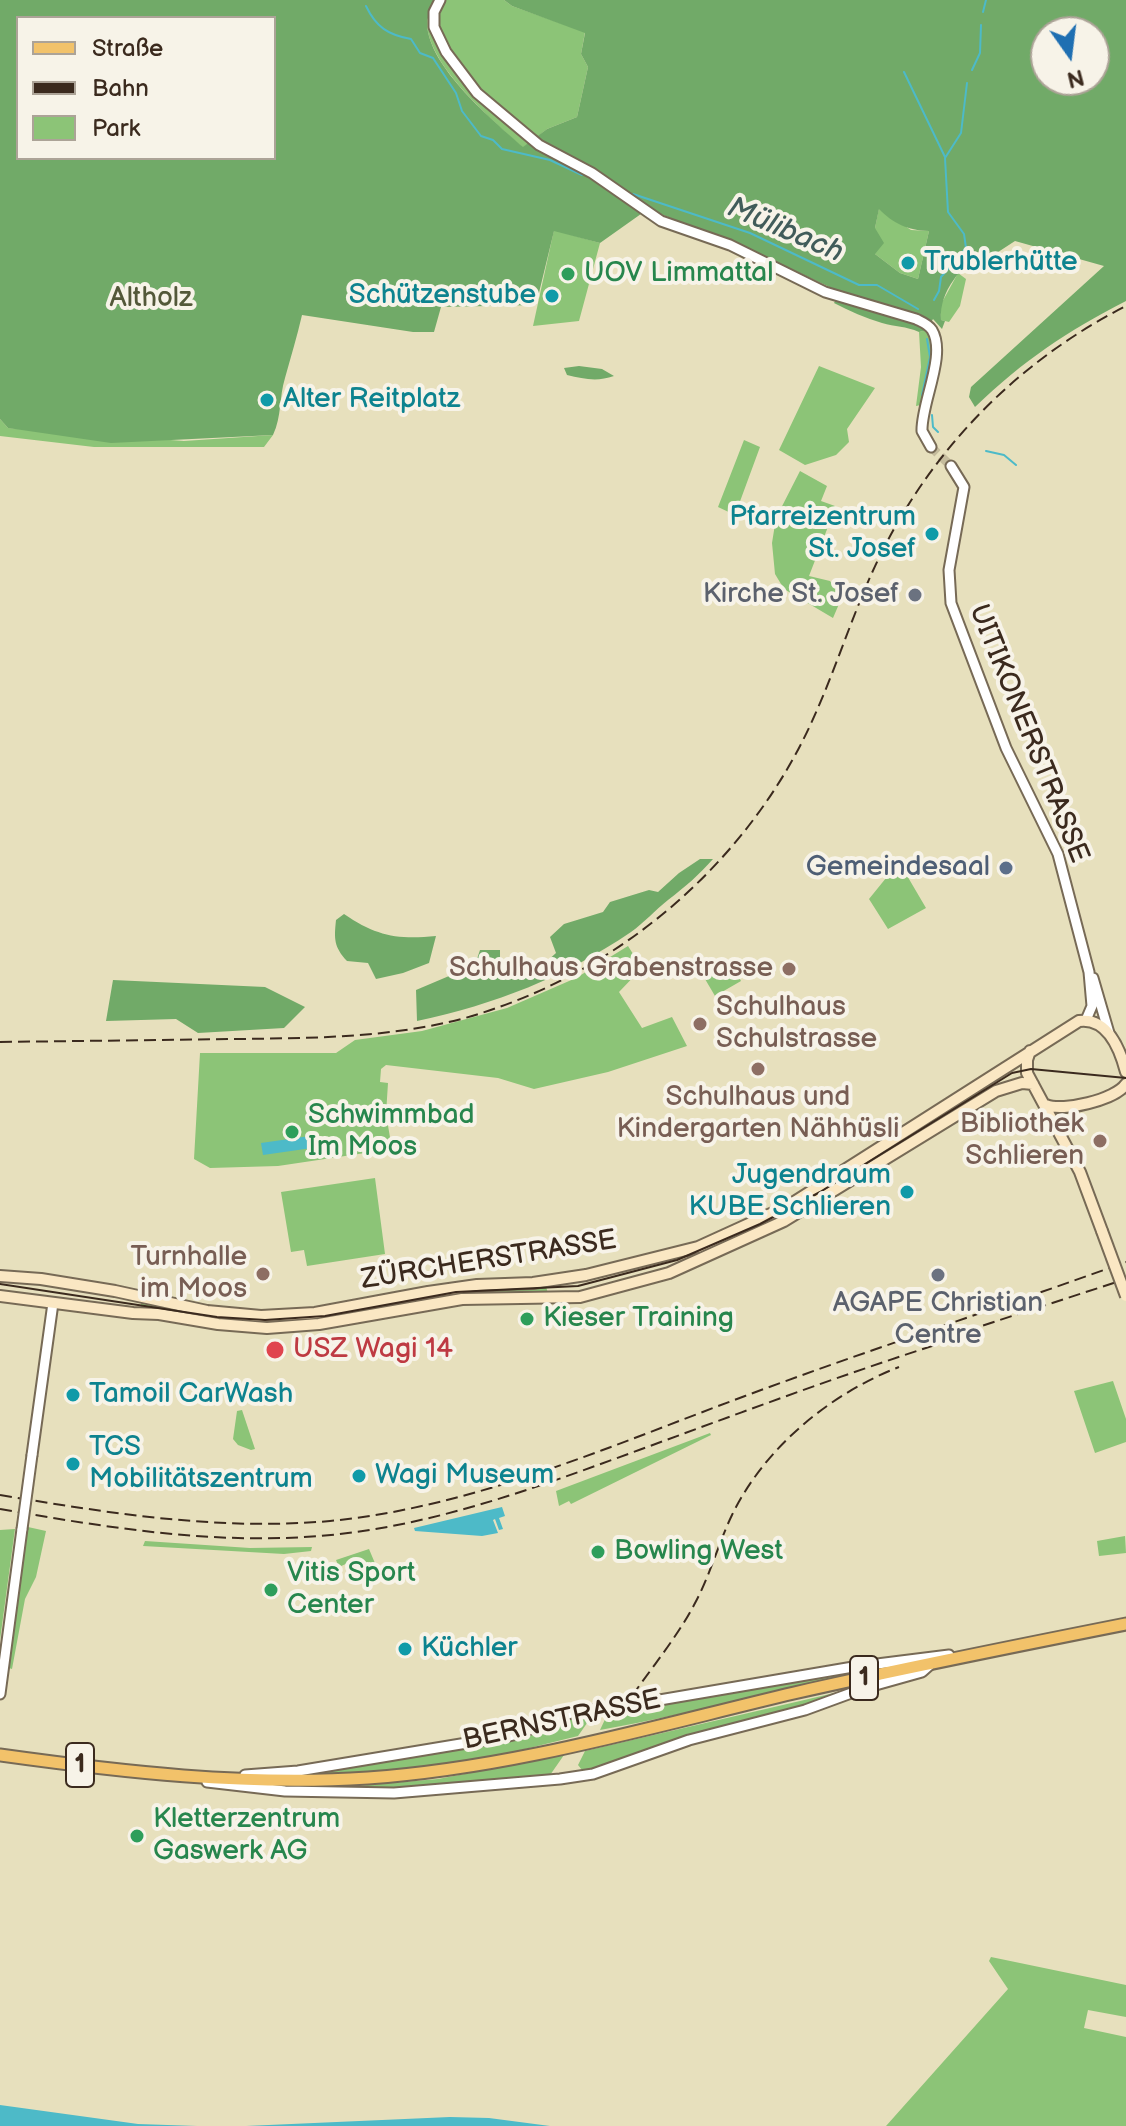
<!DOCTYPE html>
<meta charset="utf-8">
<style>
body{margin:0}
#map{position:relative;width:1126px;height:2126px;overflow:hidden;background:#e7e0bd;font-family:"Balsamiq Sans",sans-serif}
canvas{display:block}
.legend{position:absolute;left:16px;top:16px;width:260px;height:144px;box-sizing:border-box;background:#f7f3e8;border:2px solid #aca397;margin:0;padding:10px 14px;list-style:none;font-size:24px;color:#3b2a1e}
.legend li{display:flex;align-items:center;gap:16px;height:40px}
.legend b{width:40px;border:2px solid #aca397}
.north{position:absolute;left:1030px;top:16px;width:80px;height:80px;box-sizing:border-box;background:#f7f3e8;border:2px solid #aca397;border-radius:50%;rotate:166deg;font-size:22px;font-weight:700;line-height:32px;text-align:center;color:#3b2a1e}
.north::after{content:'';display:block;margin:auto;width:28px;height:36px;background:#1f6fb2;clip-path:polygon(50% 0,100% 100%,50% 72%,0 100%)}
</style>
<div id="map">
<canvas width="1126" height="2126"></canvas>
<ul class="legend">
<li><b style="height:10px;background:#f2c26a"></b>Straße</li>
<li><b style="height:10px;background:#3b2a1e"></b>Bahn</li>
<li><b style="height:22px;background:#8cc477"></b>Park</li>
</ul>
<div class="north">N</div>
</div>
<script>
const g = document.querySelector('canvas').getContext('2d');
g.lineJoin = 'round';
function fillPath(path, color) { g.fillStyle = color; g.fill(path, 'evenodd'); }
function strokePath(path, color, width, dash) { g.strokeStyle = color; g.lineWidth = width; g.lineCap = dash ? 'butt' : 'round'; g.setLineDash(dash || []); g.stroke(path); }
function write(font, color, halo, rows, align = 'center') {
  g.font = font + ' "Balsamiq Sans",sans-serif'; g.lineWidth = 8; g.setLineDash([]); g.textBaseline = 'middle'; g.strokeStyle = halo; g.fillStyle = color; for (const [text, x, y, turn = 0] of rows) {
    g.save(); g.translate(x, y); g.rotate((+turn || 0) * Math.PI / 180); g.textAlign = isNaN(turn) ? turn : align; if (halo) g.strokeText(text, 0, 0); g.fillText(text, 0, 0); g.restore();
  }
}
fillPath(new Path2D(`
 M435 0H504L512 6 585 32 581 54 588 67 577 117 547 129 523 148C493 120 429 67 427 24 427 17 433 7 435 0Z
 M879 208 911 230 929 231 918 279 900 273 875 254V228Z
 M554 230 600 243 579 321 533 326Z
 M958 273 966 279 960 306 949 322 941 320 940 306Z
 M927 330C938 355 928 380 921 405L916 406 921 367 919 332Z
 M819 366 875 388 847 429 849 442 836 455 805 465 779 450Z
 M0 419 8 428 184 441 273 435 264 447H94L0 436Z
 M744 440 760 447 735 515 718 507Z
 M800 471 827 486 821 501 835 506 833 512 827 511 826 516 831 519 809 576 830 581 842 597 833 618 784 589 775 574 772 543 776 518Z
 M899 862 926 908 888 929 869 899Z
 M628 946 642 968 619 992 642 1028 672 1017 687 1046 608 1072 534 1089 498 1078 386 1065 381 1069 380 1082 388 1083 386 1114 392 1149 278 1166 210 1168 194 1159 200 1053H336L355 1040 422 1031 507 1008 576 978Z
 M732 964 741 981 715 996 705 979Z
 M375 1178 385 1254 307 1266 304 1250 291 1252 281 1192Z
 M546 1286 548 1294H513L285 1325 140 1312 142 1298 247 1318 461 1289Z
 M1113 1381 1126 1419V1442L1095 1453 1074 1391Z
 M242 1410 255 1449 251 1450 238 1445 233 1439 237 1411Z
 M710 1433 711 1435 571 1504 569 1501 559 1506 556 1491Z
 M28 1527 46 1531 36 1577 25 1599 12 1669 9 1668Z
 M15 1529 0 1640V1530Z
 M1125 1536 1126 1553 1099 1556 1097 1541Z
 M145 1541 250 1548 312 1547 311 1551 284 1554 143 1546Z
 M369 1549 377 1568 366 1573 359 1558 339 1567 336 1560Z
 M893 1665C795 1684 699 1713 600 1730L608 1713 860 1668Z
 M843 1691 804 1707 593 1771 582 1770 578 1765 585 1751Z
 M586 1714 592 1716 578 1736 509 1753 441 1764 357 1773 297 1776 300 1773 495 1742 565 1717Z
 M564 1755 548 1778 407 1791 321 1789 438 1779Z
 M991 1957 1126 1985V2017L1088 2010 1084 2028 1126 2037V2126H886L1008 1989 989 1961Z`), '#8cc477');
fillPath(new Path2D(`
 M0 0H435C433 7 427 17 427 24 429 68 493 120 523 147L547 129 577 117 588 67 581 54 585 33 512 6 504 0H1126V301C1066 332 1024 360 975 407L969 397 971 387 1104 266 1015 241 992 256 982 249C962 268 939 290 941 320L945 321 942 329 933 319 927 330 919 332C906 326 895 327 882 323 866 318 849 311 834 303L840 292 751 250 648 209 600 243 554 231 536 305 441 307 434 332H413L302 315C297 337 291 356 285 378 279 397 282 416 273 435L111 443 8 428 0 419ZM18 18H274V158H18ZM1046 32H1094V80H1046ZM879 209C894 224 907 230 929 231L918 279 900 273 875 254 884 243 875 228Z
 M579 366 602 369 614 376C597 382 584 379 567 375L564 368Z
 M700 859H713C699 875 685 887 668 900 655 910 644 923 631 932 563 978 496 1004 417 1021L416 990 475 965 480 950H500V963L515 971 545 963 556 953 550 937 564 924 603 912 610 902 649 890 658 892 679 873Z
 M344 914C376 936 398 940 436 936L429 963 403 973 376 979 368 963 347 961C334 947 334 939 336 920Z
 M113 980 265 987 305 1007 284 1028 198 1033 176 1019 106 1021Z`), '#71aa68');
fillPath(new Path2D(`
 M317 1135 319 1147 263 1155 261 1143Z
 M502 1507 505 1516 499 1518 503 1529 499 1530 495 1519 493 1520 498 1533 482 1536 415 1531 414 1528Z
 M0 2105 138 2124 197 2126H0Z
 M450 2117 489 2118 550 2126H246Z`), '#4dbac8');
strokePath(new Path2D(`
 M366 6C376 27 388 35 411 39L420 53 433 58 456 93 462 111 481 136 493 140 502 149 550 160 582 175
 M983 12 986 0
 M972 70 980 53 981 25
 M904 72 945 157
 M633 194 750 233 859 285H877L918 309
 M934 300 939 291 941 277 966 248 964 234 948 212 945 158 961 133 967 83
 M922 395 930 357 927 339
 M932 415 933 427 938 432
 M986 451 1004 455 1016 465`), '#4dbac8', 2);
strokePath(new Path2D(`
 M931 447 951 466`), '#c5bc9d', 9, [9, 4.5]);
const tertiary = new Path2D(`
 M440 0 434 12V27L446 52 477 93 539 145 592 173 661 221 730 245 825 292 916 319C922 322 928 324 932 330 947 355 921 403 922 431L931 447
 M951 466 964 487 949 570 951 603 1006 748 1058 854 1089 972 1092 1006 1086 1020
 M1093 978 1109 1033
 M32 1455 53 1303
 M0 1694 22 1529
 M245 1775 298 1771 509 1736C540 1729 568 1706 601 1710L853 1667 949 1655
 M207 1782 285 1791 394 1793 560 1779 593 1774 689 1740 805 1710 865 1688 922 1672 931 1664`);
const secondary = new Path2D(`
 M1030 1051 1027 1060V1073L1080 1172 1102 1231
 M1046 1105C1063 1112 1115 1100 1126 1084
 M0 1276 41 1279 115 1291 207 1311 261 1316 315 1313 428 1292 477 1285 533 1283 586 1275 698 1247 788 1206 1079 1021C1107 1017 1120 1049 1126 1072
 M0 1296 133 1313 159 1314 218 1324 267 1328 319 1324 462 1299 580 1297 669 1273 784 1221 996 1091 1022 1083 1033 1084`);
const primary = new Path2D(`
 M0 1755C122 1772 245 1786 368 1778 513 1768 654 1726 794 1693 904 1668 1015 1646 1126 1624`);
strokePath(tertiary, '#776a56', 13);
strokePath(secondary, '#776a56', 14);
strokePath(primary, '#776a56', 15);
strokePath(tertiary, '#fff', 9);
strokePath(secondary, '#fae7c3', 10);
strokePath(primary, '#f2c26a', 11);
strokePath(new Path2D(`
 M0 1284 217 1317 265 1320 325 1316 456 1292 578 1286 677 1260 760 1224 820 1192 1012 1073 1031 1069 1126 1078`), '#3b2a1e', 2);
strokePath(new Path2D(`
 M0 1042C79 1041 158 1040 237 1039 314 1038 390 1038 465 1018 603 979 723 884 793 759 826 700 844 636 871 575 923 458 1012 364 1126 306
 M966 1331 1126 1279
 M0 1495C109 1513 218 1531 330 1521 474 1507 610 1446 745 1396 871 1349 999 1308 1126 1262
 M0 1509C110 1528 219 1546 331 1535 439 1524 538 1487 639 1450 751 1409 862 1367 977 1332
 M632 1696C653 1666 677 1637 694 1605 710 1576 718 1544 732 1515 765 1447 830 1394 899 1367`), '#3b2a1e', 2, [12, 6]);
const tertiaryBridge = new Path2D(`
 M22 1529 32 1455`);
const secondaryBridge = new Path2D(`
 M1102 1231 1126 1296`);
strokePath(tertiaryBridge, '#776a56', 13, []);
strokePath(secondaryBridge, '#776a56', 14, []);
strokePath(tertiaryBridge, '#fff', 9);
strokePath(secondaryBridge, '#fae7c3', 10);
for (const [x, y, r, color] of [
 [908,263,8,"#0f9aa8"],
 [568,274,8,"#2e9e5b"],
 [552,296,8,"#0f9aa8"],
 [267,400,8,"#0f9aa8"],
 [932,534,8,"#0f9aa8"],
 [915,595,8,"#6b7280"],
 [1006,868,8,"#5c6f8a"],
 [789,969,8,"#8d6e63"],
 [700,1024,8,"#8d6e63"],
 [758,1069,8,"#8d6e63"],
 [292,1132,8,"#2e9e5b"],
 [1100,1141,8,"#8d6e63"],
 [907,1192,8,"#0f9aa8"],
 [263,1274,8,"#8d6e63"],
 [938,1275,8,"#6b7280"],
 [527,1319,8,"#2e9e5b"],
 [275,1350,10,"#e0444e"],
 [73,1395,8,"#0f9aa8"],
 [73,1464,8,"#0f9aa8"],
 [359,1476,8,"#0f9aa8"],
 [598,1552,8,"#2e9e5b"],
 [271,1590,8,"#2e9e5b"],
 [405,1649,8,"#0f9aa8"],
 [137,1836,8,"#2e9e5b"]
]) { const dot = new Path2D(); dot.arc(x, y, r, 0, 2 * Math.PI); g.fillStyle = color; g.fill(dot); strokePath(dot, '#f7f3e8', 3); }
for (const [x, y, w] of [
 [864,1678,28],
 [80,1765,28]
]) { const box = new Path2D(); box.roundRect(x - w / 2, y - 22, w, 44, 6); g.fillStyle = '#f7f3e8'; g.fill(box); strokePath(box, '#3b2a1e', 2); }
write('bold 26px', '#3b2a1e', null, [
 ["1",864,1678],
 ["1",80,1765]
]);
write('28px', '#0d838f', '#f7f3e8', [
 ["Trublerhütte",924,263],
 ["Schützenstube",536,296,"right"],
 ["Alter Reitplatz",283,400],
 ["Pfarreizentrum",916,518,"right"],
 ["St. Josef",916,550,"right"],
 ["Jugendraum",891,1176,"right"],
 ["KUBE Schlieren",891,1208,"right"],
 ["Tamoil CarWash",89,1395],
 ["TCS",89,1448],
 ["Mobilitätszentrum",89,1480],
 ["Wagi Museum",375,1476],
 ["Küchler",421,1649]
], 'left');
write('28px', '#27864d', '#f7f3e8', [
 ["UOV Limmattal",584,274],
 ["Schwimmbad",308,1116],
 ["Im Moos",308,1148],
 ["Kieser Training",543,1319],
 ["Bowling West",614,1552],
 ["Vitis Sport",287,1574],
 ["Center",287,1606],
 ["Kletterzentrum",153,1820],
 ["Gaswerk AG",153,1852]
], 'left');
write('28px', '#535839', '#f7f3e8', [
 ["Altholz",151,299]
]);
write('28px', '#5b616d', '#f7f3e8', [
 ["Kirche St. Josef",899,595],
 ["AGAPE Christian",938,1304,"center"],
 ["Centre",938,1336,"center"]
], 'right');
write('28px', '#3b2a1e', '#f7f3e8', [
 ["UITIKONERSTRASSE",1028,734,68],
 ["ZÜRCHERSTRASSE",489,1261,-9],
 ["BERNSTRASSE",562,1721,-12]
]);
write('28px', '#4e5e75', '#f7f3e8', [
 ["Gemeindesaal",990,868]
], 'right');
write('28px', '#785e54', '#f7f3e8', [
 ["Schulhaus Grabenstrasse",773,969],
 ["Schulhaus",716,1008,"left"],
 ["Schulstrasse",716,1040,"left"],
 ["Schulhaus und",758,1098,"center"],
 ["Kindergarten Nähhüsli",758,1130,"center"],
 ["Bibliothek",1084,1125],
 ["Schlieren",1084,1157],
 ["Turnhalle",247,1258],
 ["im Moos",247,1290]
], 'right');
write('28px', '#be3a42', '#f7f3e8', [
 ["USZ Wagi 14",293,1350]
], 'left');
write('italic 30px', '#415c5a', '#f7f3e8', [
 ["Mülibach",785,231,23]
]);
</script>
